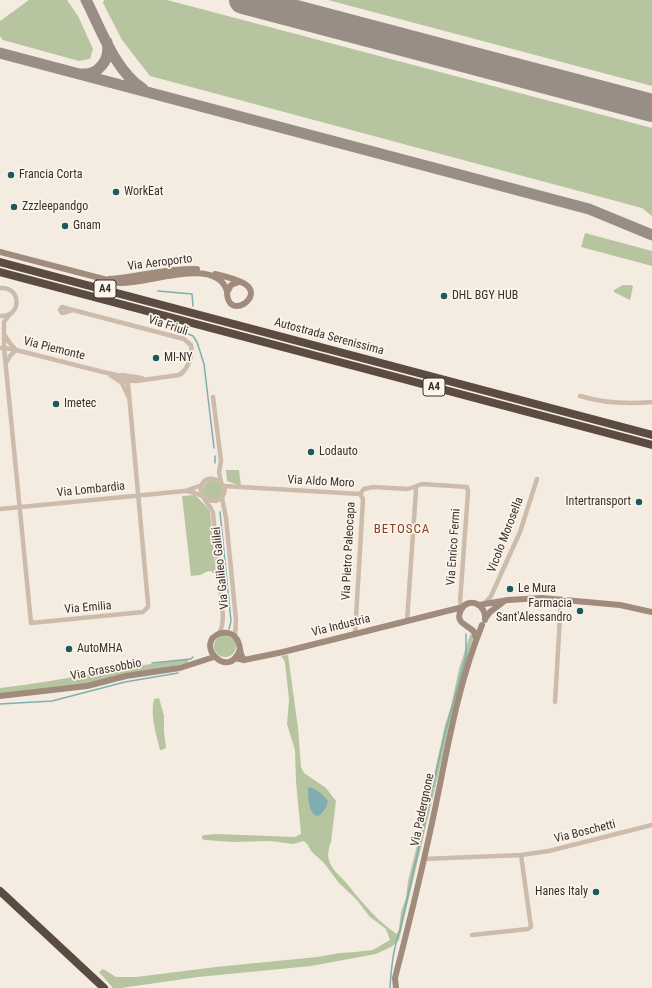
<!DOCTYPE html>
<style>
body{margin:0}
canvas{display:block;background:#f4ece0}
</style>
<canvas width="652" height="988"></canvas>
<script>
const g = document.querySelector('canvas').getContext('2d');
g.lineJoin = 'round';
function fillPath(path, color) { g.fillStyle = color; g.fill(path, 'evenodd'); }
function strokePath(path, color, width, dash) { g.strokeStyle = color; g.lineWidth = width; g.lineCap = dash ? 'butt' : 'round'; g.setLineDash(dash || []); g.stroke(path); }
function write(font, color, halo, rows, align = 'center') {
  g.font = font + ' "Roboto Condensed",sans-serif'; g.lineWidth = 3.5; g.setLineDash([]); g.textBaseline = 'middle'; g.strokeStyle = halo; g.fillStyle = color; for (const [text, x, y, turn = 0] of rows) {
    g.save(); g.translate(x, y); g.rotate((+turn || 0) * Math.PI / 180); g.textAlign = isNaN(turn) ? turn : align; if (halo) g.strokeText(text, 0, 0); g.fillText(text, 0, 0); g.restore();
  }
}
fillPath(new Path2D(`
 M29 0H67L78 16 93 49 90 59 79 61 3 40 0 36V21Z
 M104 0H167L652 128V216L642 208 150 76 122 40 103 3Z
 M328 0H652V86Z
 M585 233 652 251V266L581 247Z
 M623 285H630L633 286 630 300 614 292V290Z
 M226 470H239L241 486 227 481Z
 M203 490a10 10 0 1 1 20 0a10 10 0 1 1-20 0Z
 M195 495 207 507 210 512 216 574H214L211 571 206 572 200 575 191 576 182 496Z
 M474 633V634L450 725 399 940 391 947 376 954 311 966 198 977 121 988H113L99 972 103 969 116 977H136L216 967 317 957 340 953 355 952 373 950 390 940 386 929 370 917 356 899 339 883 324 863 311 851 308 845 304 841 293 844 270 841 234 842 205 840 202 839V836L205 835 216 834 295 837 301 834 296 782 295 750 287 724 289 700 285 662 281 656 288 655 298 728 301 767 304 773 326 788 336 801 331 842C329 847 327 855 329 860 332 871 342 877 348 885 362 902 378 922 397 934L399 929 401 912 406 898 408 881 429 798 445 725 451 706 459 669 470 635Z
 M214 646a11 11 0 1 1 22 0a11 11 0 1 1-22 0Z
 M188 659V663L75 687 0 694V688C63 681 125 666 188 659Z
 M159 698 164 716V732L166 748 162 750H160C156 734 150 715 154 699Z`), '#b6c49f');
fillPath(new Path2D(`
 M308 787C315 788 324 795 328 801L326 808 320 815 316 816C308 811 308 796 308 787Z`), '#7eaeb2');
strokePath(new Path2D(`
 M158 291 192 294 193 306
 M186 333 193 336 197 342 204 364 214 448
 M215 456V463
 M220 512 231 621 229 629
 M152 663 191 659 193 657
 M0 704 52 701 125 682 178 673
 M390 988C391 969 393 948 400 930L445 733 466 656V634`), '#7eaeb2', 1.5);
strokePath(new Path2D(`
 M86 0C101 29 115 71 143 89
 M0 53 589 209 652 235
 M82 74C99 75 111 59 107 42`), '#988e86', 11);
strokePath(new Path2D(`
 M243 0 652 108`), '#988e86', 28);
strokePath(new Path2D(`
 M0 288C22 286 22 318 0 316
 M62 307 73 310 62 313 60 310Z
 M73 310 184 339 191 345C193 355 188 370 179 375L136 381 119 380
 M4 334 9 342 16 350
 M0 348C6 348 11 349 16 350L103 372C113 374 122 374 128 383L148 603V607L143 612 31 623 4 348V322L10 314
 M6 363 10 356 16 350
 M110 375 122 383 129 398
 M122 375 142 378
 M580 396C603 403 628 404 652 402
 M213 397 221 461 219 472 221 482
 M224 486 360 494
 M187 491 195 493 202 496
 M360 494 364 489 373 487 408 489 422 484 467 487 468 492 460 602 463 607
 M222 498 226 518 236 620 235 636
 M206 500 216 501C223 498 226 493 224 486 218 478 205 474 201 487 199 496 210 504 213 513L223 617 222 626 219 634
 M0 509 185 491 202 485
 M485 603 491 596 520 532 537 479
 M407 621 416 490 415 487
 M355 634 363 499 360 494
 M555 702 561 599
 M424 859 521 855 549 851 652 825
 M472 935 528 929 531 927 521 855`), '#cdbcab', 4.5);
strokePath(new Path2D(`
 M0 252 119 283C146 285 216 255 227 291
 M215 274C224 276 238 280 245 284 265 297 228 321 227 293L231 285 239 282
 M109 279C138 277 167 268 197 269
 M479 605 508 600 542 598 620 605 652 612
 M485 619 490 612 503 602
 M476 638C475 636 475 634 474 632 469 625 454 624 461 610 468 596 487 604 485 620
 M240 649C229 683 192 642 221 633 226 632 232 633 235 637 242 643 238 653 244 660
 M235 658 244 660 283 652 463 607
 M0 696 87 686 126 676 180 668 214 657
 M396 988 395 978C410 920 424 862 436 804 448 745 459 681 482 625`), '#a18b7c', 6);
strokePath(new Path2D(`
 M0 262 652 435
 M0 272 652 445
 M0 891 104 988`), '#5c4b41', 8);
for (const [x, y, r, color] of [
 [11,175,4,"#1e575e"],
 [116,192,4,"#1e575e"],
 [14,207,4,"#1e575e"],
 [65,226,4,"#1e575e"],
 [444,296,4,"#1e575e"],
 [156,358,4,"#1e575e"],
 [56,404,4,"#1e575e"],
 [311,452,4,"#1e575e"],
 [639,502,4,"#1e575e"],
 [510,589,4,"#1e575e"],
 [580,611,4,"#1e575e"],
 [69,649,4,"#1e575e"],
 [596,892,4,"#1e575e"]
]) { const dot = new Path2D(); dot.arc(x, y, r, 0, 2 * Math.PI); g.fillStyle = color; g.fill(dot); strokePath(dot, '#fbf5ed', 1.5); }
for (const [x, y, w] of [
 [105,289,22],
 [434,387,22]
]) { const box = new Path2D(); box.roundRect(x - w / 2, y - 9, w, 18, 3); g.fillStyle = '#fbf5ed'; g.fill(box); strokePath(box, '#3b302b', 1); }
write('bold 11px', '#3b302b', null, [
 ["A4",105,289],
 ["A4",434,387]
]);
write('12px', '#3b302b', '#fbf5ed', [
 ["Francia Corta",19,175],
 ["WorkEat",124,192],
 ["Zzzleepandgo",22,207],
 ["Gnam",73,226],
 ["DHL BGY HUB",452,296],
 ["MI-NY",164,358],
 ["Imetec",64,404],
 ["Lodauto",319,452],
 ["Intertransport",631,502,"right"],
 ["Le Mura",518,589],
 ["Farmacia",572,604,"right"],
 ["Sant'Alessandro",572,618,"right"],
 ["AutoMHA",77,649],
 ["Hanes Italy",588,892,"right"]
], 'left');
write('12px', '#3b302b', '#fbf5ed', [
 ["Via Aeroporto",160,263,-7],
 ["Via Friuli",168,326,18],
 ["Autostrada Serenissima",329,337,15],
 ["Via Piemonte",54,349,14],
 ["Via Aldo Moro",321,482,3],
 ["Via Lombardia",91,490,-6],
 ["Vicolo Morosella",506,535,-69],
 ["Via Enrico Fermi",454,547,-86],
 ["Via Pietro Paleocapa",349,551,-87],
 ["Via Galileo Galilei",221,568,-96],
 ["Via Emilia",88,608,-5],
 ["Via Industria",341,626,-14],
 ["Via Grassobbio",106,670,-11],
 ["Via Padergnone",423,810,-78],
 ["Via Boschetti",585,832,-14]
]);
g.letterSpacing = '1px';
write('13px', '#8d3f21', '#fbf5ed', [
 ["BETOSCA",402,530]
]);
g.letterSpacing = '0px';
</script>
